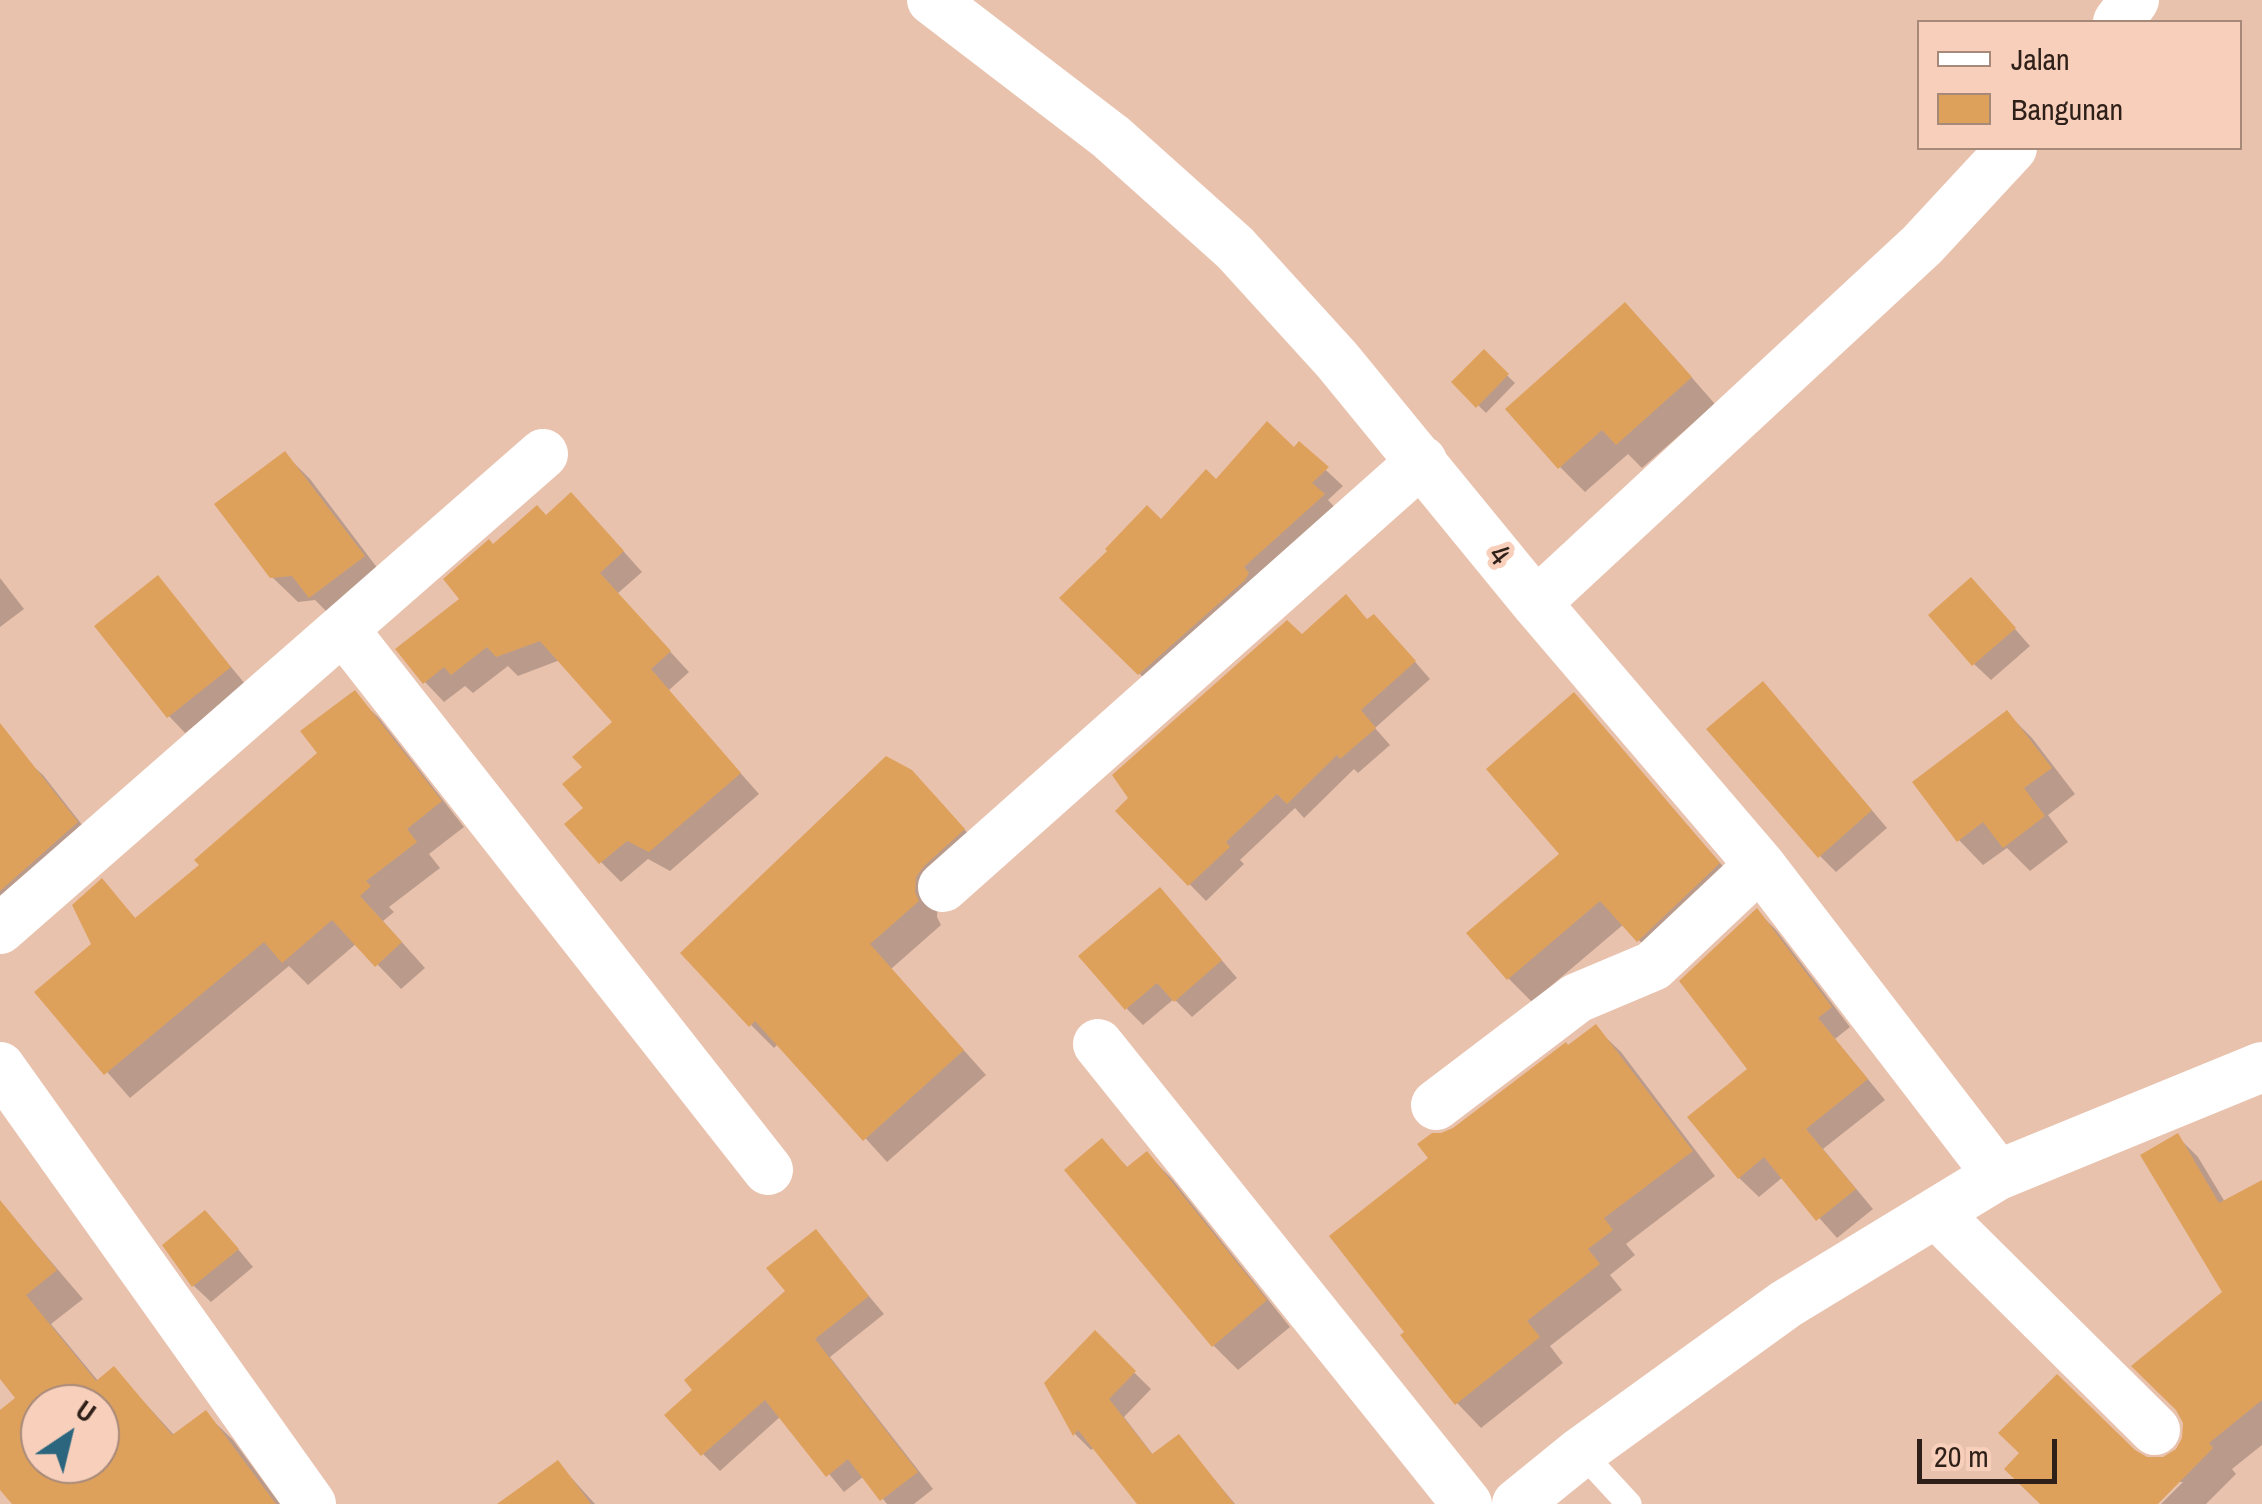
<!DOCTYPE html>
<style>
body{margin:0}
#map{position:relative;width:2262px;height:1504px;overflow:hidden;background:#e9c2ae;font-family:"Archivo Narrow",sans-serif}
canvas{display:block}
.legend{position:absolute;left:1917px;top:20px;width:325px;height:130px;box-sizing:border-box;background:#f7cfbb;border:2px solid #a7897a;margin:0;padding:12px 18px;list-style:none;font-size:30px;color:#2e1f18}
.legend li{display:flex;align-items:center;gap:20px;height:50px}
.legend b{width:50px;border:2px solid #a7897a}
.north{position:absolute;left:20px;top:1384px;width:100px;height:100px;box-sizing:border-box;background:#f7cfbb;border:2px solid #a7897a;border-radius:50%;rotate:35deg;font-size:28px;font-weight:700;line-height:40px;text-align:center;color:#2e1f18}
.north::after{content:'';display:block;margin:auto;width:35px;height:45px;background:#2b667e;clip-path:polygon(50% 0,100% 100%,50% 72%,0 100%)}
.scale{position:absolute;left:1917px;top:1439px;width:140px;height:45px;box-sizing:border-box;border:5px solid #2e1f18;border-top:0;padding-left:12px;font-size:30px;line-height:35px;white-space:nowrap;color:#2e1f18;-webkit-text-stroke:8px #f7cfbb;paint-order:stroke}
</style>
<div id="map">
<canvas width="2262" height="1504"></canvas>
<ul class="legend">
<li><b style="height:12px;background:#fff"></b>Jalan</li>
<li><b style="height:28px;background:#dea15c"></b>Bangunan</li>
</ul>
<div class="north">U</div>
<div class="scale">20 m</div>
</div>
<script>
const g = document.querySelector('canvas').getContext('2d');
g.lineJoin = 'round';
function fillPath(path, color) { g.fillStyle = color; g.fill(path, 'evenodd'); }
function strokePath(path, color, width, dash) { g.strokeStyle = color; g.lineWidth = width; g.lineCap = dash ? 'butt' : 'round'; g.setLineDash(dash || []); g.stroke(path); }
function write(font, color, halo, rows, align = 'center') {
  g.font = font + ' "Archivo Narrow",sans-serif'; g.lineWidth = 10; g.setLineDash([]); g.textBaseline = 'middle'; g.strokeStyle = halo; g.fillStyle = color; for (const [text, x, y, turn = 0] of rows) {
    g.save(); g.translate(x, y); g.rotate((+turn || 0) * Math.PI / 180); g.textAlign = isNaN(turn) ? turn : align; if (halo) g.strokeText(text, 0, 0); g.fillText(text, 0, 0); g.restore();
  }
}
fillPath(new Path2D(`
 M1650 330 1715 404 1642 468 1628 454 1585 492 1560 467Z
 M1484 353 1515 383 1486 413 1455 382Z
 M1299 445 1343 486 1328 500 1340 513 1156 690 1063 598 1216 483 1294 450Z
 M285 454 310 479 388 582 336 621 315 600 298 602 272 577Z
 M591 515 642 572 617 594 689 672 668 691 759 794 670 871 648 859 621 882 601 862 587 808 586 767 616 722 560 660 518 676 508 666 473 693 465 686 444 702 425 682 463 599 494 547 546 517Z
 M0 578 24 609 0 627Z
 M158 579 246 685 185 733 169 716Z
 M1987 597 2030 646 1991 680 1974 664Z
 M1368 621 1390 633 1430 679 1375 728 1390 745 1358 773 1354 769 1304 818 1295 808 1240 860 1244 864 1206 901 1118 811 1302 637Z
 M354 694 379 718 464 827 429 854 440 868 389 907 394 912 383 921 425 968 401 989 357 943 308 985 289 966 130 1098 37 992 94 945 102 882 137 920 202 866 320 753Z
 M1574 696 1742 888 1661 964 1624 924 1532 1002 1508 978 1563 855Z
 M1779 701 1887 828 1836 872 1820 856Z
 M2007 713 2032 738 2075 794 2048 815 2068 842 2030 871 2007 848 1983 865 1959 840Z
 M0 737 43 775 101 849 0 935Z
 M935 796 986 854 938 901 937 917 941 925 891 969 986 1075 887 1162 779 1043 774 1048 751 1025Z
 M1176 907 1237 978 1192 1017 1174 999 1143 1025 1127 1009Z
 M1757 911 1776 930 1850 1027 1835 1039 1885 1100 1823 1149 1873 1209 1837 1238 1783 1177 1759 1197 1739 1178 1750 1070Z
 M1596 1028 1621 1052 1715 1176 1626 1244 1635 1255 1610 1275 1622 1290 1550 1346 1563 1363 1481 1428 1457 1403 1407 1332 1432 1158 1455 1130Z
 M2177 1136 2198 1157 2225 1202 2262 1183V1331Z
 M1102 1141 1129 1169 1147 1154 1172 1179 1290 1327 1238 1370 1213 1345Z
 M0 1202 83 1299 51 1324 99 1382 114 1369 175 1436 205 1413 233 1440 280 1504H15L0 1486V1411L17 1397 0 1375ZM40 1404H100V1464H40Z
 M222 1230 253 1267 211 1302 194 1286 166 1246Z
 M815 1232 884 1314 830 1357 933 1489 914 1504H887L864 1476 844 1492 781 1416 720 1471 703 1454 788 1291Z
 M1095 1334 1151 1389 1124 1417 1154 1456 1179 1437 1235 1504H1140L1095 1447 1091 1450 1075 1434 1047 1383Z
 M2262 1357V1445L2232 1469 2236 1474 2206 1504H2161L2183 1482H2176L2154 1504H2043L2134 1453 2148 1460H2162L2176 1453 2185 1437Z
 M558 1463 595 1504H502Z`), '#0003');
fillPath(new Path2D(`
 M1625 302 1692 377 1616 445 1602 430 1558 469 1505 409Z
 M1484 349 1509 374 1476 408 1451 382Z
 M1267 421 1294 447 1299 441 1329 467 1312 483 1325 494 1244 567 1249 573 1245 580 1138 675 1059 598 1107 551 1105 549 1147 505 1161 519 1206 469 1216 479Z
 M285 451 365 556 309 598 292 576 270 578 214 504Z
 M571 492 624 551 600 573 671 651 651 669 741 773 649 852 627 841 599 864 564 824 583 808 562 784 582 767 572 757 612 722 540 641 496 657 487 647 451 675 444 667 423 684 395 649 459 599 443 579 489 539 493 544 537 505 546 515Z
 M158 575 231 667 167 718 94 626Z
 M1971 577 2016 628 1972 666 1928 615Z
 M1346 594 1367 619 1374 614 1416 661 1361 710 1376 728 1340 759 1337 755 1287 804 1277 794 1226 842 1230 847 1188 886 1115 811 1128 798 1112 775 1287 620 1302 634Z
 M1763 681 1872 810 1818 858 1706 729Z
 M355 690 442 801 407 829 417 842 366 881 371 886 360 896 402 942 375 967 332 920 282 963 264 942 104 1075 34 992 91 944 72 905 102 878 135 918 199 865 194 860 317 753 300 731Z
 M1574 692 1720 863 1637 942 1600 901 1507 980 1466 933 1559 854 1486 769Z
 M2007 710 2052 768 2024 788 2045 816 2003 848 1983 822 1957 842 1912 782Z
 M0 723 78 822 0 891Z
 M886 756 912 770 965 829 924 866 916 877 915 892 919 901 870 944 964 1050 863 1141 755 1021 749 1027 680 953Z
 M1160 887 1222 960 1174 1002 1157 983 1125 1010 1078 956Z
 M1757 908 1832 1007 1818 1018 1868 1079 1806 1129 1856 1189 1816 1221 1764 1157 1738 1179 1687 1117 1747 1069 1679 981Z
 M1596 1024 1693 1151 1604 1218 1613 1230 1588 1249 1600 1264 1527 1321 1540 1337 1455 1405 1400 1335 1404 1332 1329 1236 1428 1158 1417 1144 1432 1133H1441L1453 1128 1566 1042 1568 1045Z
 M2178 1133 2219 1203 2262 1180V1400L2209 1443 2213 1448 2158 1504H2040L2004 1469 2019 1453 1998 1433 2057 1374 2135 1450 2147 1457H2163L2176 1449 2182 1438 2183 1423 2176 1410 2131 1366 2222 1292 2140 1155Z
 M1102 1138 1127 1167 1147 1151 1267 1300 1212 1347 1064 1170Z
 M0 1200 57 1270 26 1295 96 1381 114 1366 172 1435 206 1410 276 1504H12L0 1490V1410L15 1398 0 1379ZM40 1404H100V1464H40Z
 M205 1210 239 1249 192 1287 162 1245Z
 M816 1229 869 1296 815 1339 918 1472 880 1501 848 1459 826 1477 765 1400 701 1456 664 1415 692 1390 684 1380 785 1291 766 1268Z
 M1095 1330 1136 1371 1109 1399 1152 1454 1179 1434 1234 1504H1137L1078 1430 1073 1436 1044 1383Z
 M558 1460 591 1504H497Z`), '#dea15c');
strokePath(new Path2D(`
 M1581 1452 1629 1504`), '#fff', 25);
strokePath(new Path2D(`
 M932 0 1111 137 1235 248 1337 360 1536 603 1760 865 1998 1175
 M2118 22 2134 0
 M1536 603 1922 245 2012 148
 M343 629 768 1170
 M943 887 1422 461
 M0 929 543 454
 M1098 1044 1467 1504
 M0 1067 311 1504
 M1436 1105 1577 998 1653 966 1760 865
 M1936 1213 2155 1430
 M1517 1504 1581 1452 1786 1304 1998 1175 2262 1067`), '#fff', 50);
write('32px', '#2e1f18', '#f7cfbb', [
 ["4",1498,556,51]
]);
</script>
